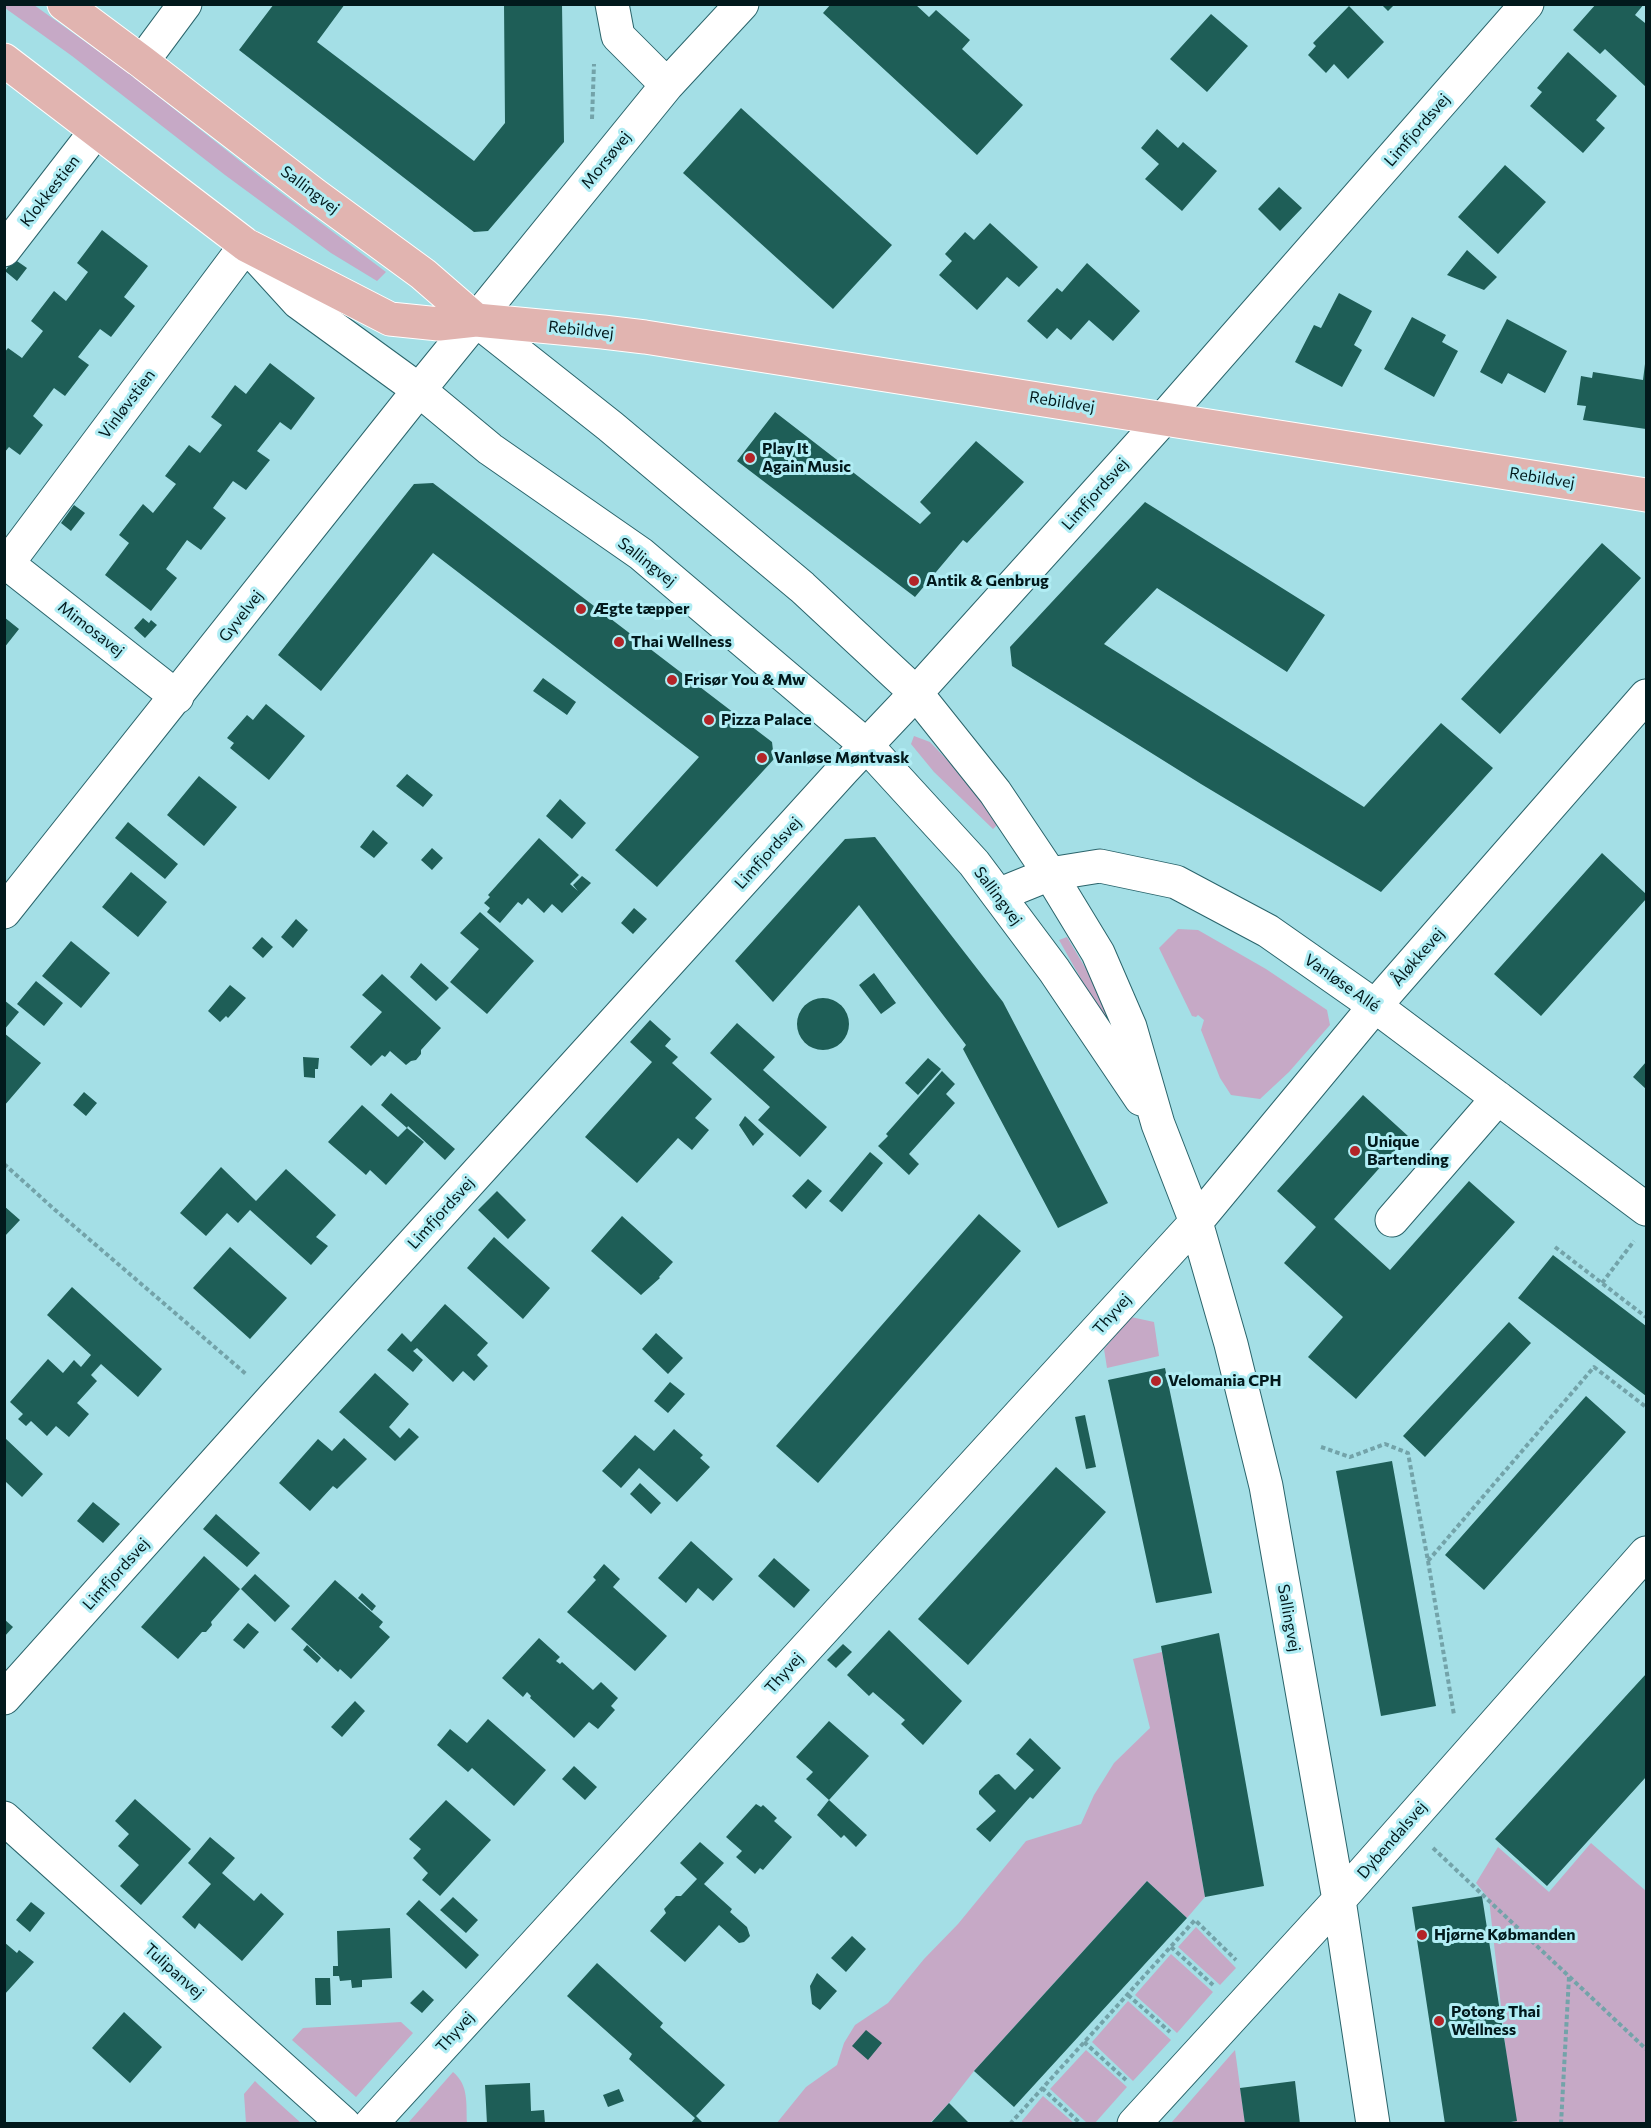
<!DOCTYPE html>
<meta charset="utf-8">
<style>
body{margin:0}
#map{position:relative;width:1651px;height:2128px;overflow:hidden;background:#a4dfe6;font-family:Commissioner,sans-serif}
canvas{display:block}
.frame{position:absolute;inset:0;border:6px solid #02191c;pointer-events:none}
</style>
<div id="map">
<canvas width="1651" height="2128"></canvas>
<div class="frame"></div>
</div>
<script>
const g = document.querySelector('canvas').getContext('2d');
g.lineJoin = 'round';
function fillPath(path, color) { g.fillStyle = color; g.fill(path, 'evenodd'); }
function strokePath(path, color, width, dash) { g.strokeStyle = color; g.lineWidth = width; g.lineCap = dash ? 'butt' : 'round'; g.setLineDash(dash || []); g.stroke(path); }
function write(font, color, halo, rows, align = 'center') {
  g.font = font + ' Commissioner,sans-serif'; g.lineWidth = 6; g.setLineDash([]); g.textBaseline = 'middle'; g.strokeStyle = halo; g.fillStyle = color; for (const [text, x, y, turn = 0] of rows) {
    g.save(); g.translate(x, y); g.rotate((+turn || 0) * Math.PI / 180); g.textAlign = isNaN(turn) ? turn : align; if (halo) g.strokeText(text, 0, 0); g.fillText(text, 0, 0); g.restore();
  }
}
fillPath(new Path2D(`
 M5 4 34 5 126 71 264 180 386 272 377 281 331 253 225 175 72 56 5 8Z
 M914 736 930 742 954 767 999 823 993 829 934 772 911 744Z
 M1178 929 1198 930 1266 969 1327 1010 1330 1025 1289 1072 1260 1099 1231 1095 1220 1078 1201 1030 1204 1020 1198 1015 1196 1017 1192 1016 1159 948Z
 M1067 937 1092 979 1108 1017 1103 1018 1059 940Z
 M1131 1317 1154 1322 1159 1356 1107 1368 1104 1349Z
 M1162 1652 1205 1897 1187 1918 1147 1881 974 2071 949 2103 930 2123 776 2124 806 2087 837 2065 844 2043 855 2025 888 2003 924 1959 958 1924 1026 1841 1081 1824 1094 1795 1114 1763 1150 1728 1133 1659Z
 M1591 1843 1646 1891V2123H1514L1489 1899 1476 1883 1498 1847 1549 1892Z
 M1196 1927 1236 1968 1220 1985 1178 1947Z
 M1171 1954 1213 1992 1177 2033 1135 1995Z
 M1128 2001 1171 2040 1133 2081 1092 2042Z
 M401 2022 413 2033 356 2097 292 2040 303 2028Z
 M1086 2050 1127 2087 1095 2123H1087L1050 2089Z
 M1235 2050 1245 2123H1171Z
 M453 2072C469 2085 466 2104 467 2123H408Z
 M255 2081 260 2086 301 2123H246L244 2094Z
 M1043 2096 1074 2123H1022V2121Z`), '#c6a9c6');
fillPath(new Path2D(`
 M274 4H345L317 42 474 161 505 123 504 4H562L564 142 488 231 474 232 239 50Z
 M831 4H915L929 17 936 10 970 40 962 49 1023 105 977 155 823 13Z
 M1381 4H1395L1388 11Z
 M1596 4H1644L1635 15 1645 23 1646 21V87L1605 49 1600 54 1573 30Z
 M1349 6 1384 42 1348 79 1334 64 1326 73 1308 55 1316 46 1313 43Z
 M1211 14 1248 46 1207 92 1170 59Z
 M1568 52 1617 96 1596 120 1605 128 1583 153 1530 106 1542 92 1537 88Z
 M741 108 892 245 833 309 683 173Z
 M1157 129 1178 148 1183 142 1217 171 1182 211 1145 179 1159 164 1141 148Z
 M1505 165 1546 202 1498 254 1458 217Z
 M1279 187 1302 208 1280 231 1258 209Z
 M990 223 1038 267 1019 287 1007 277 977 310 939 275 952 261 945 254 965 232 974 240Z
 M102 230 148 266 124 297 135 306 111 337 100 329 78 357 89 365 65 396 54 388 33 416 43 425 20 455 9 447 4 453V353L8 348 22 358 43 331 31 321 54 291 66 301 88 272 77 263Z
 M1467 250 1497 277 1484 290 1447 275Z
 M14 259 27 268 17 281 5 271Z
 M1087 263 1140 311 1113 341 1089 320 1071 340 1057 328 1047 339 1027 321 1057 288 1062 292Z
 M1339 293 1372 311 1354 345 1362 350 1342 387 1295 362 1314 325 1321 328Z
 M1412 317 1446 335 1442 342 1458 351 1434 397 1384 369Z
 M1507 319 1567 351 1545 393 1508 373 1502 384 1480 372Z
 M270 363 315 398 291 430 280 422 257 451 270 460 246 490 233 481 213 508 226 518 201 550 187 540 166 569 177 578 151 611 105 575 129 543 119 535 143 504 153 513 176 484 165 476 189 445 200 453 222 425 211 417 235 385 246 394Z
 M1645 364 1646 429 1583 420 1586 406 1577 405 1581 376 1592 378 1593 372 1643 380Z
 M775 412 920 524 931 513 920 502 976 441 1024 482 967 543 963 540 915 597 737 461Z
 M433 483 772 742 774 759 657 887 615 850 699 757 433 553 321 691 278 655 414 484Z
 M1145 502 1325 615 1287 672 1157 588 1104 644 1364 807 1441 723 1493 768 1381 892 1201 784 1012 666 1010 647Z
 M74 505 85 513 71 531 61 523Z
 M1602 543 1641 578 1500 734 1461 699Z
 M4 617 19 629 4 648Z
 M143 618 149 623 151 620 157 625 145 638 134 628Z
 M543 678 576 702 567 715 533 691Z
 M266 704 305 736 269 780 230 748 234 743 227 738 247 715 253 720Z
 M407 774 433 795 423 807 396 786Z
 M199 776 237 807 204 846 167 815Z
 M560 799 586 823 572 839 546 816Z
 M128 822 178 864 165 879 115 838Z
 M373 830 388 843 374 858 360 847Z
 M875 837 1003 1002 1108 1203 1058 1228 963 1049 966 1045 859 905 773 1002 735 961 845 839Z
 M539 838 579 875 570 884 578 891 573 885 582 876 591 883 562 913 552 904 544 913 528 898 522 905 518 902 500 923 487 912 490 908 484 903 490 897 488 895Z
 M432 848 443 858 432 870 421 860Z
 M1602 853 1646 894V899L1541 1016 1494 974Z
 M131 872 167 902 138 937 102 907Z
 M634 908 647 919 633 934 621 923Z
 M480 912 534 961 487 1014 450 982 479 949 460 933Z
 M296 919 308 930 293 948 281 937Z
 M262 937 273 947 263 958 252 948Z
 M71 941 110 973 81 1008 42 976Z
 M421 963 449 988 436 1001 410 977Z
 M874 973 896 1003 881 1014 859 985Z
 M382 974 441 1028 421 1050V1054L416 1060 411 1061 406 1065 390 1051 385 1057 382 1055 371 1066 350 1047 382 1012 362 995Z
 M36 981 63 1003 44 1026 17 1004Z
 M230 985 246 998 228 1018 226 1016 220 1022 208 1011Z
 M797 1024a26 26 0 1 1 52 0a26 26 0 1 1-52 0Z
 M4 1000 19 1012 4 1030Z
 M650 1020 671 1039 665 1046 678 1057 672 1063 712 1099 695 1118 709 1130 692 1150 678 1138 637 1183 585 1137 652 1062 630 1042Z
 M737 1023 775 1057 763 1070 827 1127 800 1157 758 1120 770 1107 710 1053Z
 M4 1033 41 1063 4 1106Z
 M303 1057 319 1058 318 1069H315V1078L304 1077Z
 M928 1058 941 1069 918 1095 905 1083Z
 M1646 1062V1089L1633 1077Z
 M942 1071 955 1084 946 1094 955 1103 909 1154 919 1164 909 1175 878 1146 888 1136 886 1134Z
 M84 1092 97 1103 86 1116 73 1105Z
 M391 1093 455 1149 445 1160 408 1126 407 1128 424 1142 386 1185 370 1170 366 1175 328 1142 362 1105 398 1137 407 1128 381 1105Z
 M1363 1095 1408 1136 1334 1219 1390 1270 1469 1181 1515 1222 1356 1399 1308 1357 1343 1317 1284 1263 1316 1227 1277 1191Z
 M745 1116 764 1134 753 1146 739 1125Z
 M870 1152 883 1163 842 1212 829 1201Z
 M221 1167 256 1201 286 1169 336 1215 316 1237 328 1246 311 1265 250 1210 238 1223 227 1213 206 1236 180 1213Z
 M808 1179 822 1191 806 1209 792 1196Z
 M497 1191 526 1220 508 1239 478 1210Z
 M4 1206 20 1220 4 1237Z
 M979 1214 1021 1251 818 1483 776 1446Z
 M622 1216 673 1262 659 1277 660 1278 641 1295 591 1251Z
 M494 1237 550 1288 523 1319 467 1268Z
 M230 1247 287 1298 250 1339 193 1288Z
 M1553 1255 1646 1326V1396L1518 1298Z
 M72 1287 162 1369 138 1397 101 1364 91 1375 97 1381 77 1403 89 1414 69 1437 56 1426 47 1436 31 1421 26 1426 18 1419 23 1414 10 1402 48 1359 63 1373 74 1360 81 1367 91 1355 47 1315Z
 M445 1304 488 1343 477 1355 488 1366 474 1381 463 1371 453 1382 417 1348 413 1351 423 1360 413 1372 387 1350 402 1333 411 1342Z
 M1509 1322 1531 1343 1425 1457 1403 1436Z
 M656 1333 683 1358 668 1374 642 1349Z
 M1165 1368 1212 1593 1156 1603 1108 1380Z
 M375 1373 409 1404 389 1427 400 1438 409 1428 419 1437 395 1461 339 1412Z
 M670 1382 685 1394 668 1413 654 1401Z
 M1586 1396 1626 1432 1484 1590 1445 1555Z
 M1085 1415 1096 1467 1086 1469 1075 1417Z
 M674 1429 703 1455 700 1458 710 1467 677 1502 639 1468 621 1488 602 1471 635 1435 654 1451Z
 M5 1438 43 1474 22 1497 5 1481Z
 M344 1438 367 1459 337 1489 333 1486 310 1511 279 1483 318 1439 332 1451Z
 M1392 1461 1436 1706 1381 1716 1336 1471Z
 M1056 1467 1106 1512 968 1665 918 1619Z
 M640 1483 661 1503 651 1514 630 1494Z
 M93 1502 120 1524 103 1543 77 1521Z
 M216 1514 260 1553 247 1567 203 1529Z
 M691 1541 733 1579 713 1601 698 1588 686 1603 658 1578Z
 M204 1556 240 1589 211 1622 212 1625 206 1632H202L178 1659 141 1627Z
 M774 1558 810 1590 794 1608 758 1576Z
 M604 1564 620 1579 613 1587 667 1636 635 1671 567 1612 596 1580 593 1577Z
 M255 1574 290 1606 275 1622 241 1589Z
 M335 1580 383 1622 379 1627 390 1637 351 1679 340 1669 338 1672 291 1629Z
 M362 1593 376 1606 372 1611 358 1598Z
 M4 1619 13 1627 4 1637Z
 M248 1623 259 1632 244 1649 233 1640Z
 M889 1630 962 1701 923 1745 901 1724 905 1720 873 1692 869 1696 847 1675Z
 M1219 1633 1264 1886 1205 1897 1161 1646Z
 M539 1638 560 1657 556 1661 560 1664 562 1662 593 1690 601 1682 618 1698 611 1706 615 1710 598 1729 589 1722 574 1738 530 1698 531 1696 527 1692 523 1697 502 1678Z
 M843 1644 852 1652 836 1668 827 1660Z
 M307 1645 321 1658 317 1663 303 1650Z
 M1646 1674V1777L1547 1886 1495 1839Z
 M355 1701 365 1711 342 1737 331 1727Z
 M488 1719 546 1770 514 1806 472 1768 468 1772 437 1745 450 1729 467 1743Z
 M829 1721 869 1756 829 1800 806 1779 813 1772 796 1757Z
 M1030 1738 1061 1768 1033 1799 1030 1797 990 1842 976 1829 996 1811 979 1794V1791L995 1775 999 1774 1015 1790 1034 1770 1016 1754Z
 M574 1766 597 1787 585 1800 562 1779Z
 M135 1799 191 1849 141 1905 120 1886 139 1865 118 1846 129 1834 115 1821Z
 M446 1800 491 1840 440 1896 422 1880 428 1873 413 1858 421 1849 409 1839Z
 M829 1800 867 1835 856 1847 844 1835 841 1838 817 1815Z
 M756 1804 761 1807 763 1805 777 1818 774 1821 792 1837 763 1870 760 1868 755 1874 736 1857 742 1851 726 1837Z
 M210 1837 235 1858 222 1873 254 1901 261 1893 284 1914 242 1961 199 1923 195 1929 182 1917 211 1884 188 1863Z
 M700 1842 724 1863 704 1884 732 1909 730 1912 747 1927 750 1936 744 1942 739 1943 719 1925 685 1962 650 1931 666 1913 664 1909 676 1896H681L697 1879 680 1863Z
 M1147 1881 1187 1918 1014 2107 974 2071Z
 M1482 1896 1517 2121 1499 2124H1445L1412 1907Z
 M453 1897 478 1920 466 1933 440 1910Z
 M419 1900 479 1955 466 1969 406 1914Z
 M31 1902 45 1913 30 1932 16 1920Z
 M390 1928 392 1978 362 1980V1987L352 1988 351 1980 340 1981 339 1976H333V1966H338L337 1931Z
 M852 1936 866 1949 846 1972 831 1958Z
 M4 1942 17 1953 19 1950 34 1962 4 1995Z
 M597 1963 663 2023 660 2027 725 2085 696 2116 704 2124H690L695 2118 629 2059 632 2054 567 1996Z
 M817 1973 837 1991 820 2010 812 2004 810 1986Z
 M315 1978H330L331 2005H316Z
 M423 1990 434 2000 422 2013 410 2003Z
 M124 2012 162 2047 130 2083 92 2048Z
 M866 2030 882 2043 868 2060 852 2046Z
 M1295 2081 1300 2124H1245L1240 2088Z
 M530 2083 531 2111 544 2110 545 2124H487L485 2085Z
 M619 2089 624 2101 608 2107 603 2095Z
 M949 2103 970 2124H930Z`), '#1e5e57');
const minor = new Path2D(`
 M612 4 618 36 667 85
 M142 62 185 4
 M4 250 96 131
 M476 320 610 426 802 587 916 693 995 792 1050 874 1098 953 1130 1027 1158 1124 1196 1222 1231 1344 1266 1486 1339 1900 1373 2124
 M4 561 177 697
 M7 564 246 245 298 302 419 390 490 449 641 554 866 745 974 863 1054 970 1141 1099
 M998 895 1050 874 1100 866 1176 882 1268 931 1375 1006 1646 1209
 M4 912 419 390 667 85 742 4
 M1392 1220 1498 1098
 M4 1698 273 1398 844 769 916 693 1164 418 1527 4
 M4 1818 344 2124
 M371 2124 1196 1222 1375 1006 1646 696
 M1134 2124 1339 1900 1646 1553`);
const major = new Path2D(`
 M64 4 142 62 315 195 423 274 476 320
 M4 60 246 245 390 319 439 324 476 320 603 332 645 337 1646 495`);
strokePath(minor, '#2a646b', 35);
strokePath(major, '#fff', 35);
strokePath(new Path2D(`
 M592 119 594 64
 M4 1164 54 1209 246 1374
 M1555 1247 1646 1317
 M1602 1283 1634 1241
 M1321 1447 1350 1457 1385 1444 1408 1453 1428 1561 1594 1367 1646 1407
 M1428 1561 1454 1715
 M1433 1848 1646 2049
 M1171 1947 1213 1985
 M1128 1995 1170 2032
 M1084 2042 1126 2080
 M1042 2088 1081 2124
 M1010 2124 1195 1920 1236 1960
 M1561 2124 1569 1977`), '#73a3a9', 4, [4.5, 3]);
strokePath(minor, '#fff', 33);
strokePath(major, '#e1b4b0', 33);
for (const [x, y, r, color] of [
 [750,458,6,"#b42428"],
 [914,581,6,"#b42428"],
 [581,609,6,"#b42428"],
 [619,642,6,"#b42428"],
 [672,680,6,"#b42428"],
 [709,720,6,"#b42428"],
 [762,758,6,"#b42428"],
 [1355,1151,6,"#b42428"],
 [1156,1381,6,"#b42428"],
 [1422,1935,6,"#b42428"],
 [1439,2021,6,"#b42428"]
]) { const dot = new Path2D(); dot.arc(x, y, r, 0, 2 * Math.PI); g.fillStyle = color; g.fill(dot); strokePath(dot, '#b1edf4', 2); }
write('16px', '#02191c', '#b1edf4', [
 ["Limfjordsvej",1417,130,-49],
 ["Morsøvej",606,160,-51],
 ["Sallingvej",310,190,37],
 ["Klokkestien",50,191,-52],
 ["Rebildvej",581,330,6],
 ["Rebildvej",1062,402,9],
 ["Vinløvstien",127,404,-53],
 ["Rebildvej",1542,478,9],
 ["Limfjordsvej",1095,494,-48],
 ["Sallingvej",647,562,38],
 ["Gyvelvej",241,616,-52],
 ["Mimosavej",91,629,38],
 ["Limfjordsvej",768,853,-48],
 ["Sallingvej",998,896,53],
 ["Åløkkevej",1418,957,-49],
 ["Vanløse Allé",1342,983,35],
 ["Limfjordsvej",441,1213,-48],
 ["Thyvej",1112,1314,-48],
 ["Limfjordsvej",116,1574,-48],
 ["Sallingvej",1289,1618,80],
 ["Thyvej",784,1673,-48],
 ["Dybendalsvej",1392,1840,-49],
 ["Tulipanvej",174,1971,42],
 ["Thyvej",455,2032,-48]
]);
write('bold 16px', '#02191c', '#b1edf4', [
 ["Play It",762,449],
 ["Again Music",762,467],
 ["Antik & Genbrug",926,581],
 ["Ægte tæpper",593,609],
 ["Thai Wellness",631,642],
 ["Frisør You & Mw",684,680],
 ["Pizza Palace",721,720],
 ["Vanløse Møntvask",774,758],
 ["Unique",1367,1142],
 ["Bartending",1367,1160],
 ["Velomania CPH",1168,1381],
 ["Hjørne Købmanden",1434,1935],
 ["Potong Thai",1451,2012],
 ["Wellness",1451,2030]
], 'left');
</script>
